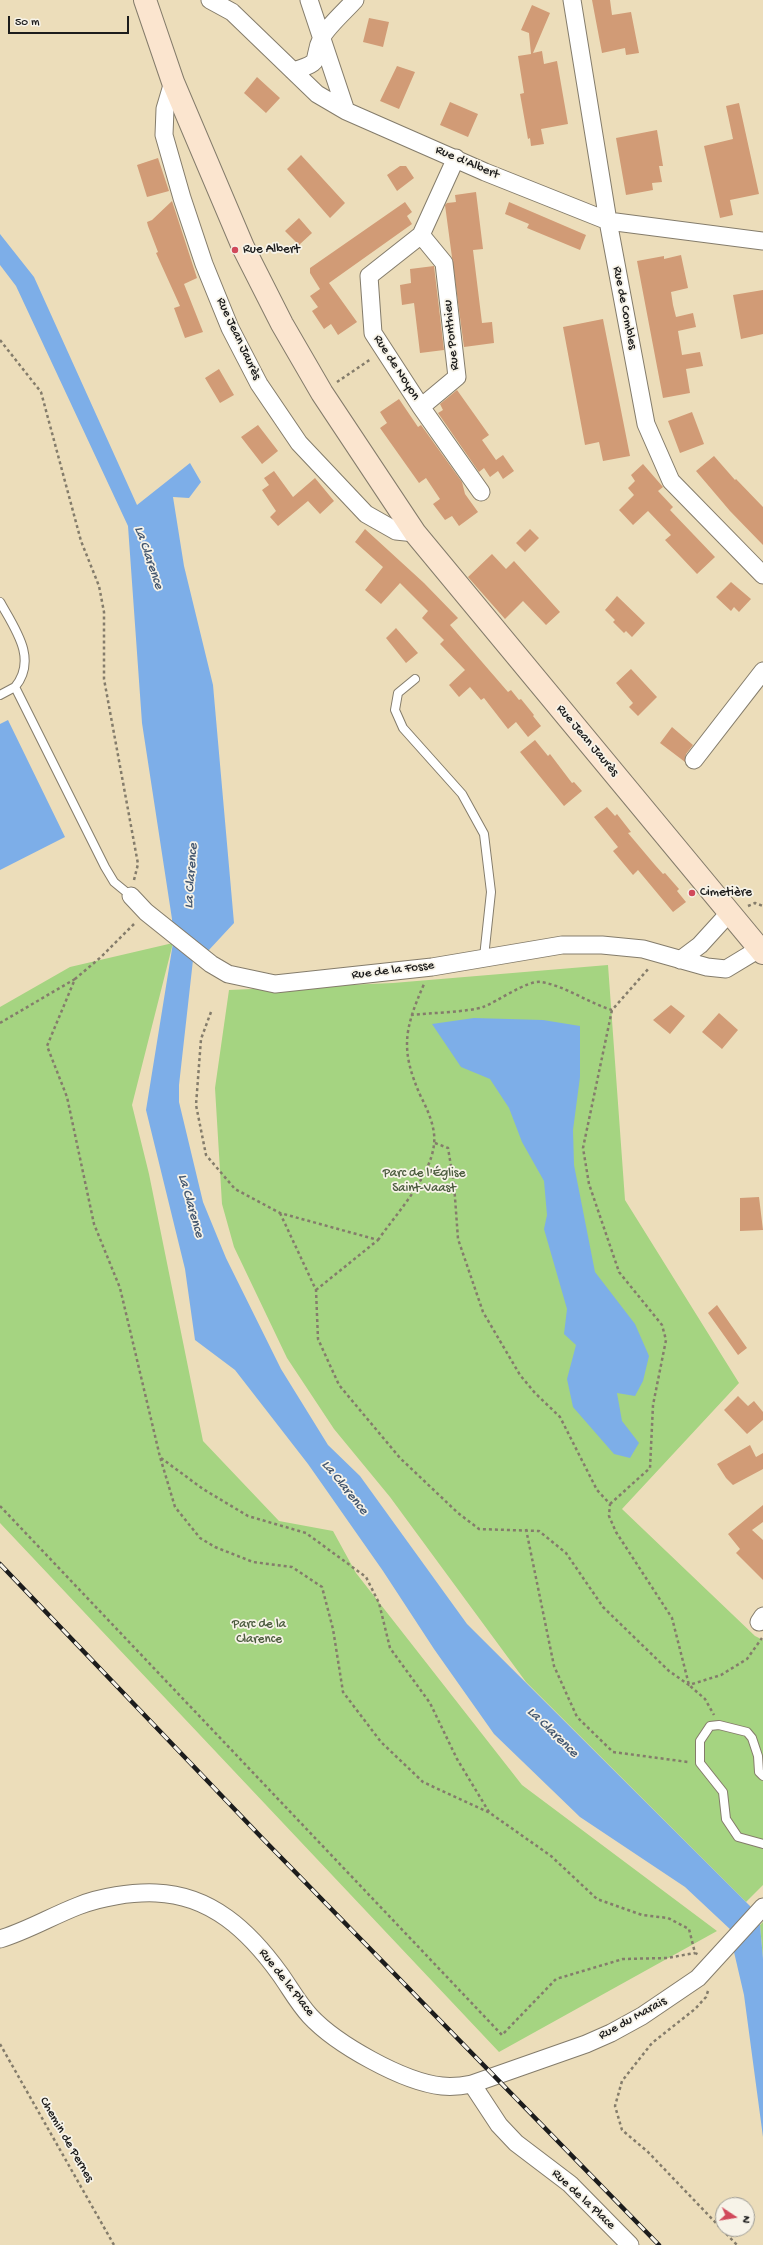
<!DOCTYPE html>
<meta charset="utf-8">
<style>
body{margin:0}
#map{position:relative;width:763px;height:2245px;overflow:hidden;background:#ecddba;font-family:"Gochi Hand",sans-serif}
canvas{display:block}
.north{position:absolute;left:715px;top:2197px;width:40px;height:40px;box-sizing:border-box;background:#f7f3e8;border:1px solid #9f9d96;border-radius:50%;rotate:102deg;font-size:11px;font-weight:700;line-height:16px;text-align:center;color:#1c1c1c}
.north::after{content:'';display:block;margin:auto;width:14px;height:18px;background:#d1495b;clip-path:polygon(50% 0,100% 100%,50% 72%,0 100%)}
.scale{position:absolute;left:8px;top:16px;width:121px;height:18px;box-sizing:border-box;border:2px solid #1c1c1c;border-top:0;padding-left:5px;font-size:12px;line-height:14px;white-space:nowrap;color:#1c1c1c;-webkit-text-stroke:3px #f7f3e8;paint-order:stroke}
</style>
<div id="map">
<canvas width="763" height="2245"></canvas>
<div class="north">N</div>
<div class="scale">50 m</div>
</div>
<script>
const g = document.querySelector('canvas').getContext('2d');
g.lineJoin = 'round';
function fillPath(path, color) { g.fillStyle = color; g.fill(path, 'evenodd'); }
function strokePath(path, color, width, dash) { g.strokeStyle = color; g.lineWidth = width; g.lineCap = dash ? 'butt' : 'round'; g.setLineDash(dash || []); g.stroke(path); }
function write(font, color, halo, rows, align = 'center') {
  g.font = font + ' "Gochi Hand",sans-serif'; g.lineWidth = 3.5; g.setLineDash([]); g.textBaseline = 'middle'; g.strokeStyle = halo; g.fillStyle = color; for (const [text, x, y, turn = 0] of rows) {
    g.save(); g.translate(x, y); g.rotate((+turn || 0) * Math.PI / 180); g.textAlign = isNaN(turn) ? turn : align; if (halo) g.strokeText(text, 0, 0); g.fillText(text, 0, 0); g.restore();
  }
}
fillPath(new Path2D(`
 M173 943 132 1105 149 1174 203 1441 279 1521 333 1531 356 1573 522 1785 717 1931 499 2052 0 1523V1007L70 967Z
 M608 965 625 1200 739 1383 622 1509 755 1636 763 1640V1885L746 1902 526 1682 390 1497 334 1429 287 1358 234 1247 222 1204 215 1088 229 990 393 983Z
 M763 1922V1959L760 1925Z`), '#a5d481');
fillPath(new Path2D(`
 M0 234 34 277 137 505 190 463 201 482 189 498 173 497 184 566 213 685 234 923 208 951 193 960 179 1085V1102L203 1202 226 1258 281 1369 328 1445 360 1476 467 1624 753 1909 760 1925 763 1959V2137L744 1995 734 1952 732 1931 685 1887 580 1817 494 1734 434 1649 383 1571 308 1464 235 1370 195 1340 185 1269 146 1110 173 943 172 919 142 723 128 526 16 286 0 265Z
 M8 720 65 837 0 870V724Z
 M474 1018 543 1020 580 1026V1077L573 1130 574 1165 595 1272 635 1324 649 1356 643 1381 635 1396 617 1393 622 1421 639 1443 630 1458 614 1454 573 1407 567 1379 576 1345 564 1334 567 1309 544 1229 547 1215 544 1181 522 1142 509 1108 490 1079 461 1067 432 1024Z`), '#7daee8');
fillPath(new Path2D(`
 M592 0H610L612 15 631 12 639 53 626 55 625 48 602 53Z
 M532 5 550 13 533 53 542 51 544 64 557 61 568 124 541 129 544 144 531 146 530 138 528 139 520 94 524 93 518 56 531 54 529 33 521 30Z
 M369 18 389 22 383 47 363 42Z
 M397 66 415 72 399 109 380 101Z
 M257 77 280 98 266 113 244 93Z
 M450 102 478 114 468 137 440 125Z
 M739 103 759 194 730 200 733 215 720 218 704 146 733 139 726 106Z
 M657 130 663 166H659L662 182 652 183 653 190 626 195 616 138Z
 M301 155 345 203 330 218 287 169Z
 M158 158 169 191 147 197 137 165Z
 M400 166H406L414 178 397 191 387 175Z
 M476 192 483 249 473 250 482 323 492 322 494 343 464 347 445 205 447 203 456 202 455 195Z
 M172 201 197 278 184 284 203 332 185 338 174 308 180 306 156 253 158 252 148 226 147 222 152 220Z
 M405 202 412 212 407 216 412 224 329 283 357 322 338 335 331 324 324 329 312 311 318 307 310 296 320 289 310 273V268Z
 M509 202 586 235 580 250 527 228 529 224 505 214Z
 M299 218 312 233 299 245 285 231Z
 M681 255 688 288 671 292 673 305 676 317 693 313 696 327 678 331 682 355 700 352 703 366 686 369 690 393 663 398 637 261 664 256V259Z
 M434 266 444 350 420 353 414 303 402 305 400 285 411 283 410 269Z
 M763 290V334L741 339 733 295Z
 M603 319 630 456 603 461 599 442 585 445 563 327Z
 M219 369 234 395 220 403 205 378Z
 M457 390 489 435 482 440 496 460 503 455 514 471 503 479 498 471 490 477 484 468 479 472 438 413 443 410 440 404Z
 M399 399 418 427 421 425 462 482 465 494 478 512 459 526 452 516 445 520 433 504 440 499 426 478 419 483 380 428 387 423 380 412Z
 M692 412 704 444 680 453 668 421Z
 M258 425 278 451 262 464 241 437Z
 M714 456 735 480 736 479 763 507V545L730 511 696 471Z
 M643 464 663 487 658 491 673 507 670 510 715 557 697 574 665 540 671 535 648 511 633 525 619 510 634 495 628 488 635 481 631 475Z
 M274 471 293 497 315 478 334 501 320 514 308 501 278 526 270 517 276 511 262 490 269 485 264 478Z
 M365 529 424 583 458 618 450 625 508 692 511 690 519 700 521 699 534 715 533 716 541 726 528 737 516 722 508 729 484 698 481 700 470 687 459 697 449 685 465 670 440 644 444 640 422 618 428 611 400 583 381 604 365 590 383 567 355 542Z
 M530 529 539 538 525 552 516 543Z
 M492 554 506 569 514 561 560 612 546 625 523 601 505 619 468 577Z
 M731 582 751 599 739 612 734 607 731 611 716 597Z
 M617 596 645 623 632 637 626 631 624 633 613 622 615 620 605 610Z
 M396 628 418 653 406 663 386 638Z
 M631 669 657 697 638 716 629 707 633 703 616 683Z
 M672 727 693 745 686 754 685 762 660 743Z
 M535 740 548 756 550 754 572 783 574 782 582 791 564 806 520 752Z
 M607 807 615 816 617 814 631 832 628 833 655 865 663 874 665 873 679 889 677 891 686 902 673 912 638 870 633 875 613 851 618 847 594 817Z
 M671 1005 685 1016 670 1034 653 1020Z
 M719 1013 738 1030 722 1049 702 1032Z
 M759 1197 763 1230 740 1231V1198Z
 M717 1305 747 1348 738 1355 708 1313Z
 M738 1396 748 1406 754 1401 763 1412V1420L747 1434 724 1410Z
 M750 1445 756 1457 763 1453V1469L733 1485 726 1478 717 1464Z
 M763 1505V1522L752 1530 763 1540V1580L736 1553 740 1549 728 1534Z`), '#d19b76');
const lane = new Path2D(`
 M0 602C15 629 38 659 15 687
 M415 679 398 693 395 710 403 728 462 794 484 834 491 892 484 957
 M0 695 15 687 105 867 114 882 131 896
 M763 1844 738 1837 726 1819 723 1792 700 1763V1741L710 1726 719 1725 747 1732 752 1738 758 1756 759 1772 763 1776`);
const street = new Path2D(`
 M210 0 232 12 317 94 346 111 485 172 608 221 763 241
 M309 0 346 111
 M572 0 608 221 646 424 671 481 763 575
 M293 71C326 61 310 61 322 37 328 26 346 10 355 0
 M173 82 165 109 164 135 182 198 204 264 230 328 259 384 299 443 366 514 396 531 415 533
 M456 158 421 235 444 263 457 377 421 407 481 492
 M421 407 373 333 369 276 421 235
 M694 760 763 671
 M131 896 146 912 211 964 228 974 275 984 432 967 562 945H602L643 949 707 967 726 969 759 949
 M680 960 700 945 730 912
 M759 1622 763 1616
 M0 1939C27 1931 52 1916 78 1906 100 1897 132 1892 156 1893 211 1895 249 1931 280 1974 290 1988 298 2003 310 2016 336 2044 403 2082 442 2086 452 2087 462 2086 472 2084L586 2044 611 2033 642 2016 698 1978 763 1907
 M472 2084 499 2125 516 2143 570 2184 630 2245`);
const secondary = new Path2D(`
 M145 0 173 82 243 247 282 324 322 393 415 533 763 953`);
strokePath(lane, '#847c6b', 10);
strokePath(street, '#847c6b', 19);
strokePath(secondary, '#847c6b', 24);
strokePath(new Path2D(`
 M0 340 41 392 81 541 99 586 104 612V679L138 864 134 880
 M337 382 371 359
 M748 906 755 903 763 906
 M134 924 101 957 75 979 47 1046 67 1097 94 1224 120 1288 160 1457 175 1507 200 1538 215 1547 253 1562 292 1567 322 1587 333 1629 343 1692 381 1742 423 1782 490 1813 551 1856 597 1899 642 1915 668 1918 689 1929 695 1953 699 1955
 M211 1012 201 1039 196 1105 206 1155 235 1189 280 1213 378 1240 316 1290
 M411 1015C429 1013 468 1012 483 1007 497 1002 527 980 541 982 566 986 588 1003 612 1010L649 968
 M0 1023 75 979
 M435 1143 448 1148 454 1184 458 1239 483 1312 520 1375 535 1393 560 1417 597 1490 610 1504 609 1516 616 1532 672 1618 689 1685 705 1699 714 1715
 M280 1213 316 1290 318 1339 339 1385 400 1458 458 1513 479 1529 539 1531 566 1553 603 1607 669 1671 689 1685 721 1675 747 1659 762 1638
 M378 1240C397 1213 431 1176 434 1144 436 1129 428 1110 421 1097 400 1050 404 1030 424 984
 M161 1458 203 1489 248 1516 306 1533 366 1577 379 1603 390 1648 430 1703 457 1759 489 1812
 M610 1504 650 1468 653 1405 666 1340 662 1325 619 1272 589 1184 583 1148 612 1010
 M0 1506 502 2035 556 1979 623 1959 667 1958 695 1953
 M526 1529 554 1666 577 1717 613 1752 688 1762
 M708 1991 706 1997 695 2009 652 2043 622 2081 615 2106 622 2130 648 2152 737 2245
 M0 2044 114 2245`), '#847c6b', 2.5, [3, 3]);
strokePath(lane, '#fff', 8);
strokePath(street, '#fff', 17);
strokePath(secondary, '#fbe5cf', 22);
const rail = new Path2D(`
 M0 1564 263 1839 659 2245`);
strokePath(rail, '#1c1c1c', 4.5);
strokePath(rail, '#f7f3e8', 3, [9]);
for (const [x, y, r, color] of [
 [235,250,4,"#d1495b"],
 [692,893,4,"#d1495b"]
]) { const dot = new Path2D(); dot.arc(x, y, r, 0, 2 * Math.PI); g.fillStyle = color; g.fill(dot); strokePath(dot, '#f7f3e8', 1.5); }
write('13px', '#1c1c1c', '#f7f3e8', [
 ["Rue d'Albert",467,163,23],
 ["Rue de Combles",624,308,79],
 ["Rue Ponthieu",452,335,-96],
 ["Rue Jean Jaurès",238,339,65],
 ["Rue de Noyon",396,368,57],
 ["Rue Jean Jaurès",587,741,50],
 ["Rue de la Fosse",393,971,-7],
 ["Rue de la Place",286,1983,52],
 ["Rue du Marais",633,2019,-29],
 ["Chemin de Pernes",66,2140,60],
 ["Rue de la Place",583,2200,43]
]);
write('13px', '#1c1c1c', '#f7f3e8', [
 ["Rue Albert",243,250],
 ["Cimetière",700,893]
], 'left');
write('13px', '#4c5c3f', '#f7f3e8', [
 ["Parc de l'Église",424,1174],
 ["Saint-Vaast",424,1189],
 ["Parc de la",259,1625],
 ["Clarence",259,1640]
]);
write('italic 14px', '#43566e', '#f7f3e8', [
 ["La Clarence",148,558,71],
 ["La Clarence",192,876,-86],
 ["La Clarence",190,1206,74],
 ["La Clarence",344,1488,51],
 ["La Clarence",552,1733,44]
]);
</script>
